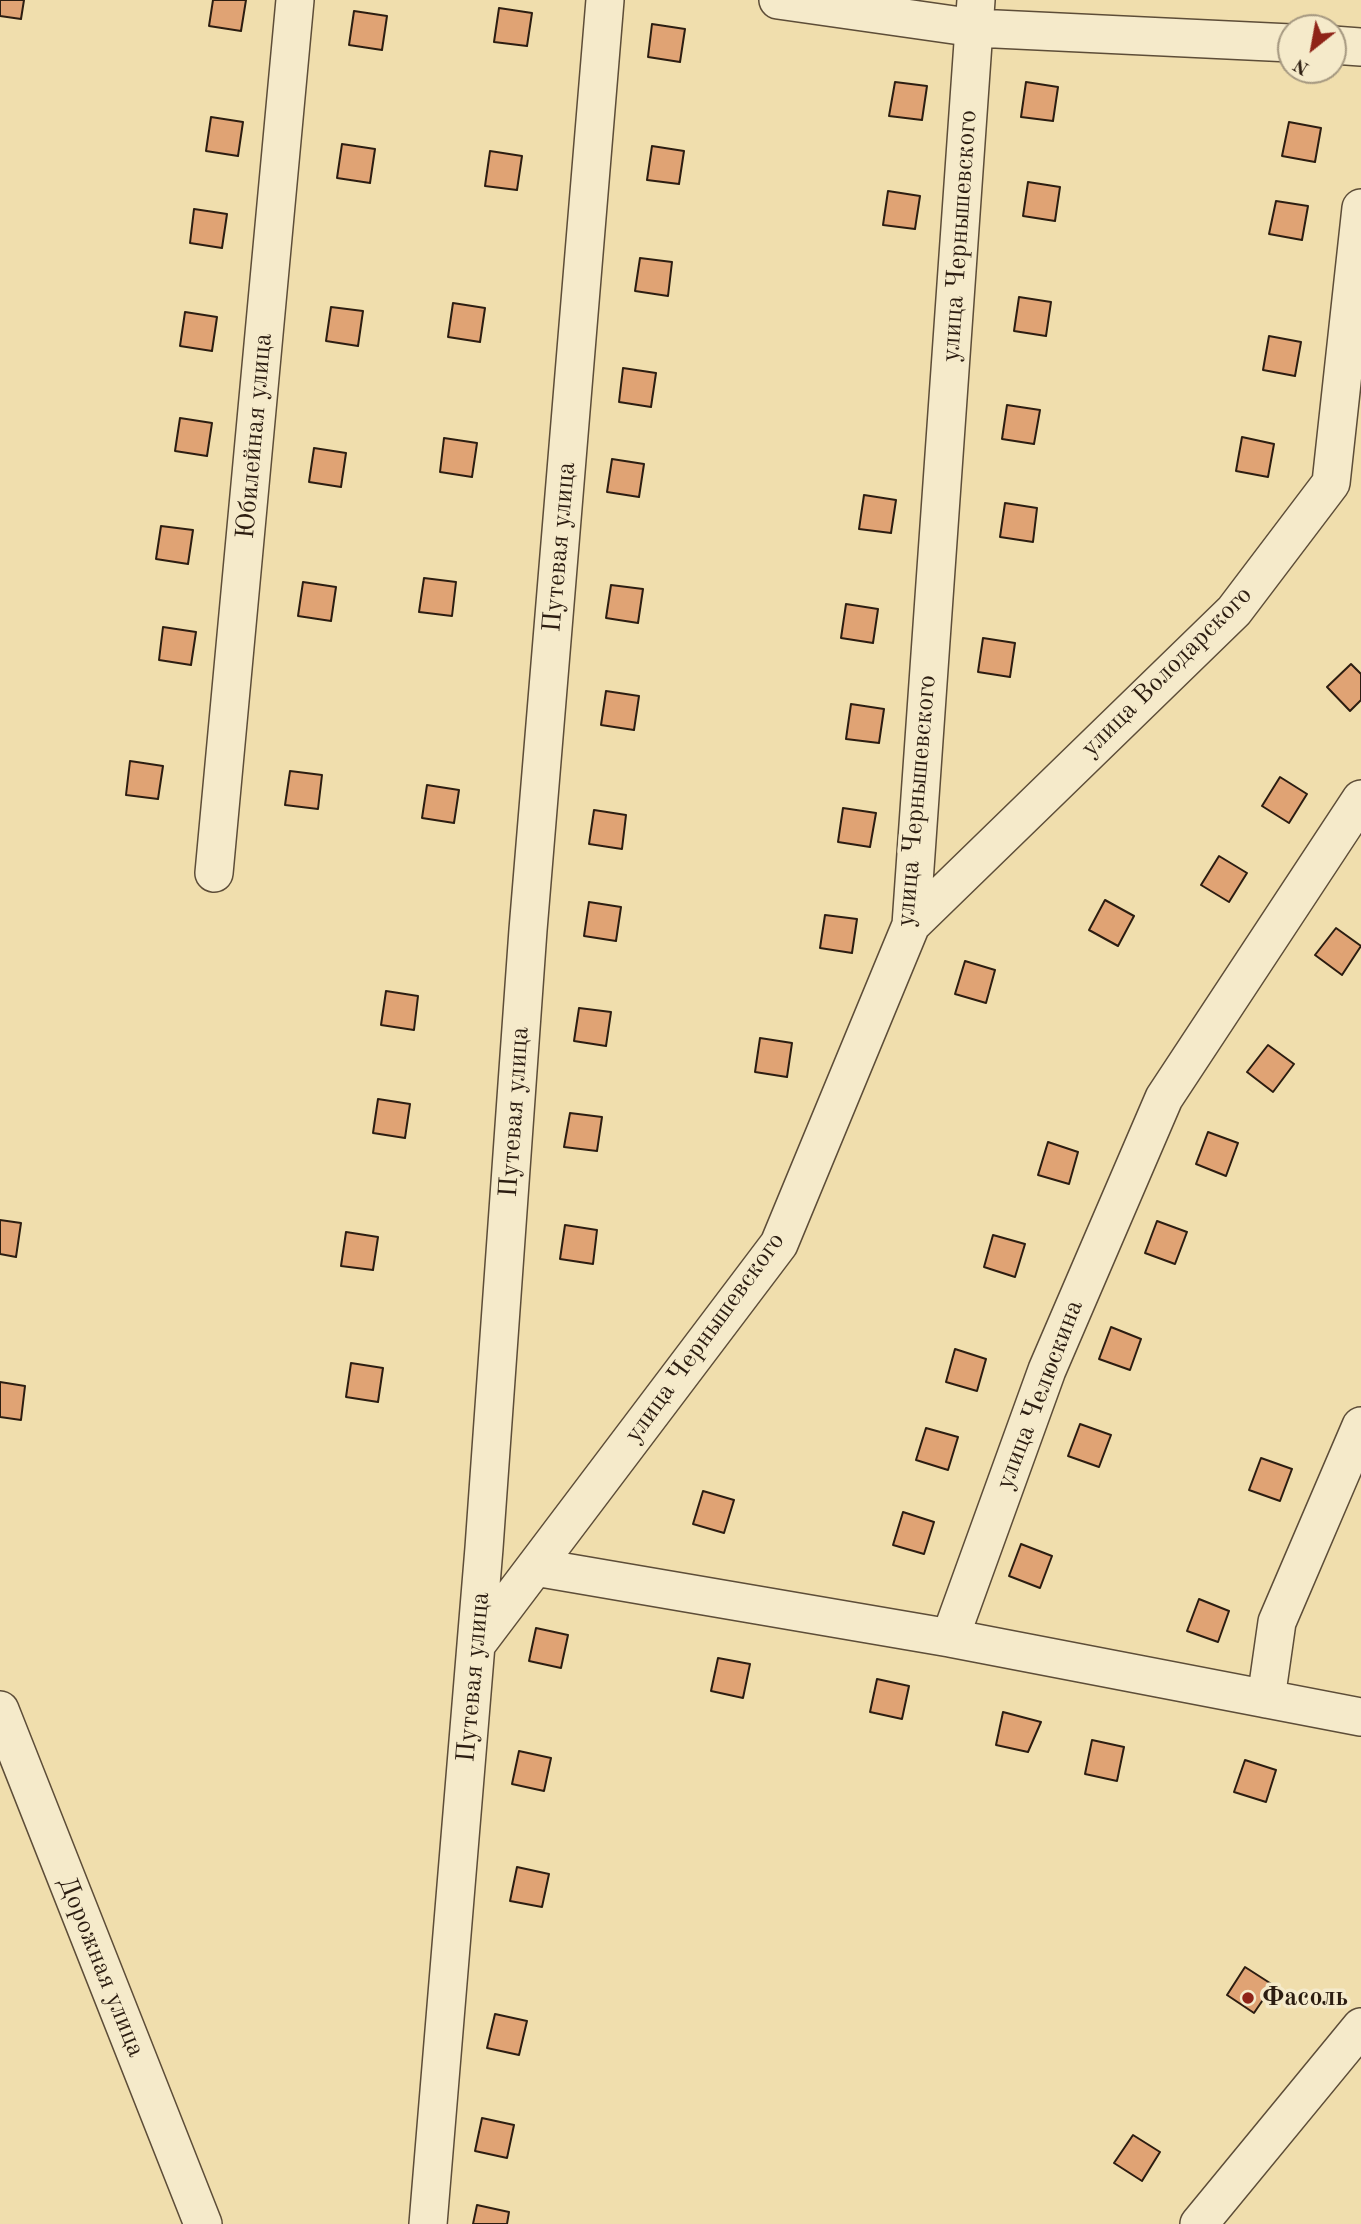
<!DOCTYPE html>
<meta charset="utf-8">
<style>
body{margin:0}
#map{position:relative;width:1361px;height:2224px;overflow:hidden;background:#f0dead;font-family:"Old Standard TT",serif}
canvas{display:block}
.north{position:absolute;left:1277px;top:14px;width:70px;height:70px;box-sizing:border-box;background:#f5eaca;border:2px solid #a59880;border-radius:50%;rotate:211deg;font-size:19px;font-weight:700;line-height:28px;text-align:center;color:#2c1d11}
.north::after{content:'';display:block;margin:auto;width:24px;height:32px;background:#8f2418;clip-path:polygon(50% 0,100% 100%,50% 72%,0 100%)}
</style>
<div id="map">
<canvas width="1361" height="2224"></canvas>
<div class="north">N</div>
</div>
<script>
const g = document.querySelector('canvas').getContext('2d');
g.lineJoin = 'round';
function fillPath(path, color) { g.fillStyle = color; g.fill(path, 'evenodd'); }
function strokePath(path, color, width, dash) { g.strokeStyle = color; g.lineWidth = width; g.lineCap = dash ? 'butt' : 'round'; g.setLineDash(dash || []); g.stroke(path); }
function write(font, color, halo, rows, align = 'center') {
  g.font = font + ' "Old Standard TT",serif'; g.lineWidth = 7; g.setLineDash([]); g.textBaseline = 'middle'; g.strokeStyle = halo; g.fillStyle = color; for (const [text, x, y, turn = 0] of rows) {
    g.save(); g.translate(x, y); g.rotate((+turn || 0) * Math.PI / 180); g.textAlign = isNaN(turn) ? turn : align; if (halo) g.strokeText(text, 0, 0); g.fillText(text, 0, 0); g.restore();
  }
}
const building = new Path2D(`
 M0 0H24L21 19 0 16Z
 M213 0H246L241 31 209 26Z
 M499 8 532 13 527 46 494 42Z
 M354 11 387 16 382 50 349 45Z
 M652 24 685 29 680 62 648 57Z
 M895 82 927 86 922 120 889 116Z
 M1026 82 1058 87 1053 121 1021 117Z
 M211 117 243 122 238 156 206 151Z
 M1289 122 1321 128 1315 162 1282 156Z
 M342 144 375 149 370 183 337 178Z
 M652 146 684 151 679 184 647 180Z
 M490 151 522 156 517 190 485 186Z
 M1028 182 1060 187 1055 221 1023 216Z
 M888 191 920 196 915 229 883 225Z
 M1276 201 1308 206 1302 240 1269 234Z
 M194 209 227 214 222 248 190 243Z
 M640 258 672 262 668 296 635 291Z
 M1019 297 1051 302 1046 336 1014 331Z
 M453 303 485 308 480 342 448 337Z
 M331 307 363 311 358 346 326 341Z
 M185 312 217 317 212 351 180 346Z
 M1269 336 1301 342 1295 376 1263 370Z
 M623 368 656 373 651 407 619 402Z
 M1007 405 1040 410 1034 444 1002 439Z
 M180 418 212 423 207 456 175 451Z
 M1242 437 1274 444 1268 477 1236 471Z
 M444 438 477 443 472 477 440 472Z
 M314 448 346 453 341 487 309 482Z
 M612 459 644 464 639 497 607 492Z
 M864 495 896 500 891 533 859 529Z
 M1005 503 1037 508 1033 542 1000 537Z
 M161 526 193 530 188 564 156 559Z
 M424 578 456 582 452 616 419 612Z
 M303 582 336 587 331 621 298 616Z
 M611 585 643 589 638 623 606 618Z
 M846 604 878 609 873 643 841 638Z
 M163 627 196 632 191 665 159 660Z
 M983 638 1015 643 1010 677 978 672Z
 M1351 664 1361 674V700L1350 711 1327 687Z
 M606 691 639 696 634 730 601 725Z
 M851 704 884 709 879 743 846 739Z
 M130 761 163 766 158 799 126 795Z
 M290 771 322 775 318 809 285 805Z
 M1280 777 1307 794 1289 823 1262 806Z
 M427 785 459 790 454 823 422 818Z
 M843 808 876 813 870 847 838 842Z
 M594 810 626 815 622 849 589 844Z
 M1219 856 1247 873 1229 902 1201 885Z
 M1105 900 1134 916 1118 946 1089 930Z
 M589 902 621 907 616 941 584 936Z
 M825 915 857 919 852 953 820 948Z
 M1336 928 1361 946 1342 975 1315 955Z
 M965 961 995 970 986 1003 955 994Z
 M386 991 418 996 414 1030 381 1025Z
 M579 1008 611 1012 606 1046 574 1041Z
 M760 1038 792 1043 787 1077 755 1072Z
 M1268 1045 1294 1064 1273 1092 1247 1072Z
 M378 1099 410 1104 405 1138 373 1133Z
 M570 1113 602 1117 597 1151 564 1147Z
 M1208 1132 1238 1143 1226 1176 1196 1164Z
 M1048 1142 1078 1152 1069 1184 1038 1175Z
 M0 1220 21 1223 16 1257 0 1254Z
 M1157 1221 1187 1232 1175 1264 1145 1253Z
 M565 1225 597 1230 593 1264 560 1259Z
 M346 1232 378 1237 373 1270 341 1266Z
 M993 1235 1025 1244 1015 1277 984 1267Z
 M1111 1327 1141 1339 1130 1370 1099 1359Z
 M955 1349 986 1359 977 1391 946 1382Z
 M351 1363 383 1368 378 1402 346 1397Z
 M0 1382 25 1386 21 1420 0 1417Z
 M1080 1424 1111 1435 1099 1467 1068 1456Z
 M926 1428 958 1437 948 1470 916 1460Z
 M1261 1458 1292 1469 1280 1501 1249 1490Z
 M703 1491 734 1500 724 1533 693 1524Z
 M903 1512 934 1522 924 1554 893 1545Z
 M1021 1544 1052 1556 1040 1588 1009 1576Z
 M1199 1599 1229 1611 1218 1642 1187 1631Z
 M536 1628 568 1635 561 1668 529 1661Z
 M718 1658 750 1664 743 1698 711 1691Z
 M877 1679 909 1686 902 1719 870 1712Z
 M1003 1712 1041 1722 1028 1752 996 1745Z
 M1092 1740 1124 1747 1117 1781 1085 1774Z
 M519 1751 551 1758 544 1791 512 1784Z
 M1245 1760 1276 1770 1266 1802 1234 1792Z
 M517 1867 549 1874 542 1907 510 1901Z
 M1245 1967 1273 1985 1254 2013 1227 1995Z
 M495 2014 527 2021 519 2055 487 2048Z
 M482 2118 514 2125 507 2158 475 2151Z
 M1133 2135 1160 2152 1142 2181 1114 2163Z
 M477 2205 509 2212 507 2224H473Z`);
fillPath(building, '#e0a374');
strokePath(building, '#2c1d11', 2);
const street = new Path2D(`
 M778 0 975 28 1291 43
 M1333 45 1361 47
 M214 873 295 0
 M911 925 1234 611 1331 483 1361 208
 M535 1567 950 1638 1047 1370 1164 1098 1361 799
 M950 1638 1361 1717
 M476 1645 779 1244 911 925 976 0
 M1266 1699 1277 1622 1361 1426
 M0 1710 203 2224
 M428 2224 484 1548 528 930 605 0
 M1199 2224 1361 2027`);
strokePath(street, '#5d4d38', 40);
strokePath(street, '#f5eaca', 37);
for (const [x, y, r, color] of [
 [1248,1998,7,"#8f2418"]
]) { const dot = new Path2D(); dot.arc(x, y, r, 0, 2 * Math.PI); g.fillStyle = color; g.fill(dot); strokePath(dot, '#f5eaca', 2.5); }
write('26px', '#2c1d11', '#f5eaca', [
 ["улица Чернышевского",960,236,-86],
 ["Юбилейная улица",255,436,-85],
 ["Путевая улица",560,547,-85],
 ["улица Володарского",1167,672,-45],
 ["улица Чернышевского",917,801,-85],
 ["Путевая улица",515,1112,-86],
 ["улица Чернышевского",705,1338,-54],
 ["улица Челюскина",1040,1395,-69],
 ["Путевая улица",474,1677,-85],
 ["Дорожная улица",101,1967,68]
]);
write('bold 26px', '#2c1d11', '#f5eaca', [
 ["Фасоль",1262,1998]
], 'left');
</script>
